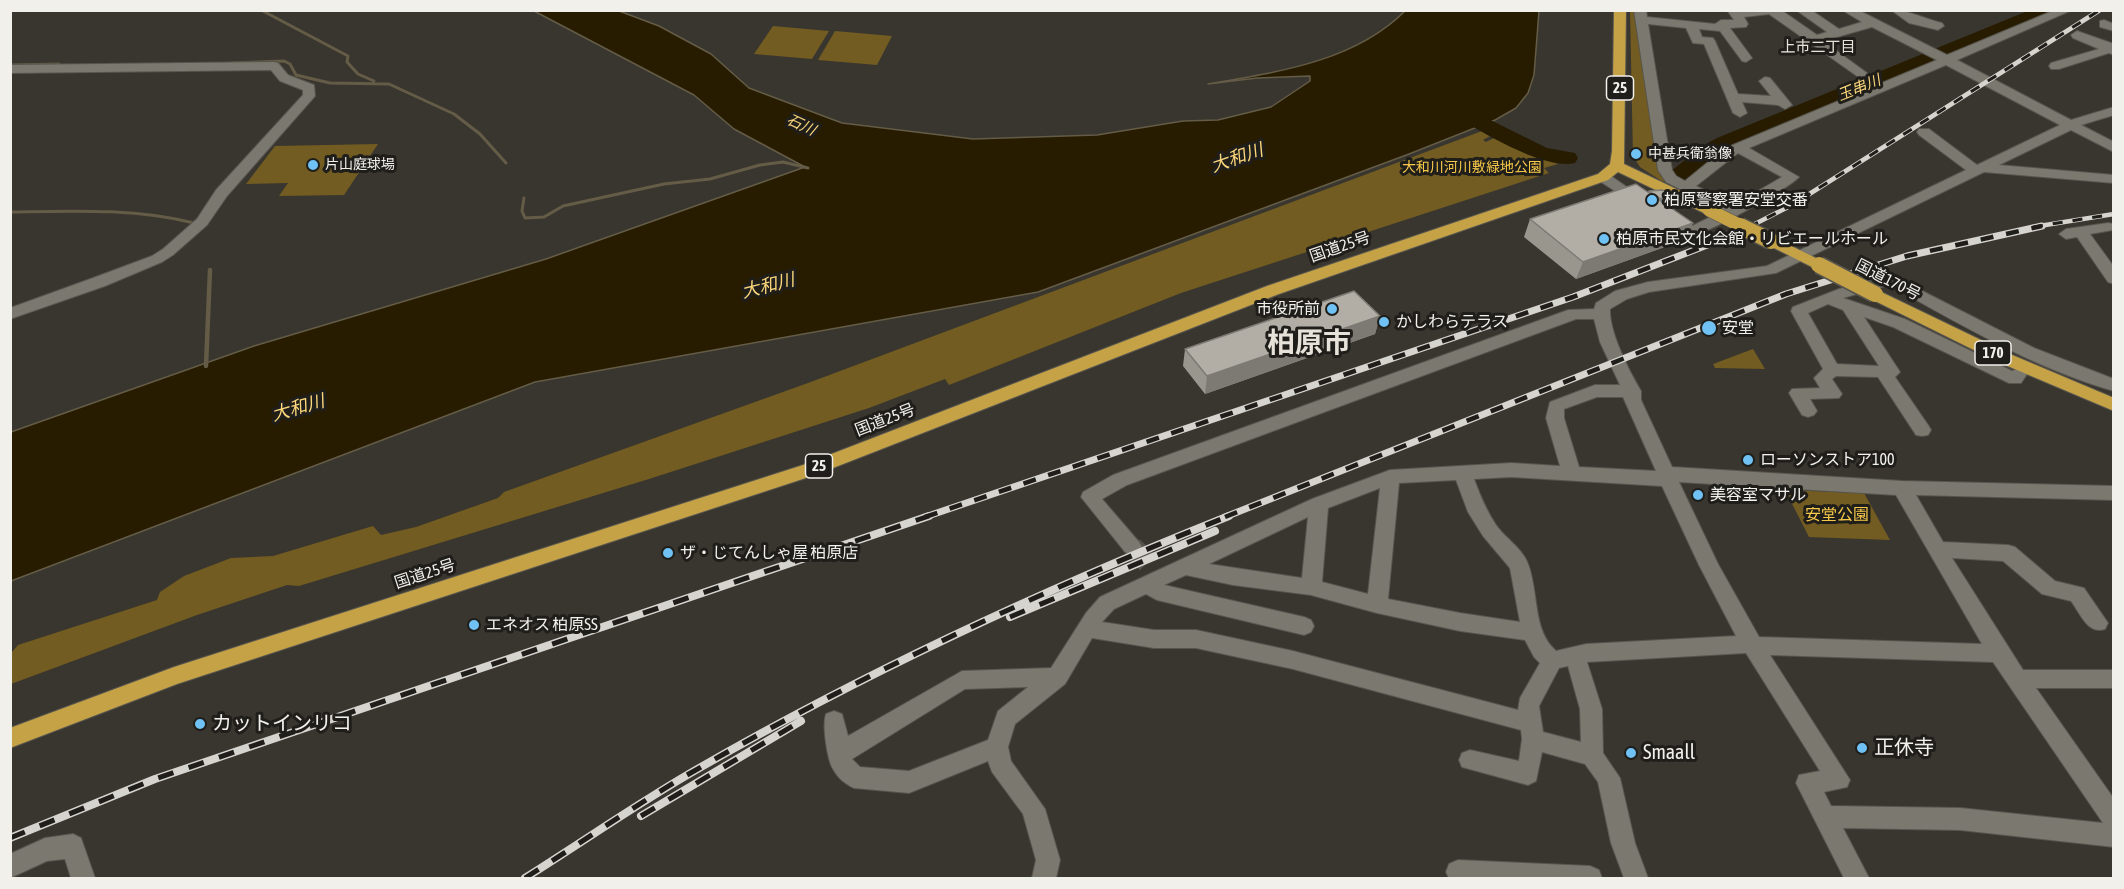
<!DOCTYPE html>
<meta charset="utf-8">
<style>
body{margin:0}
#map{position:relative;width:2124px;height:889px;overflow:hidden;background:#39362f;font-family:"Asap Condensed",sans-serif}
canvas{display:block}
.frame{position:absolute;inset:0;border:12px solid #f2f0eb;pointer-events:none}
</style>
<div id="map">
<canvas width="2124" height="889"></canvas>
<div class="frame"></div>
</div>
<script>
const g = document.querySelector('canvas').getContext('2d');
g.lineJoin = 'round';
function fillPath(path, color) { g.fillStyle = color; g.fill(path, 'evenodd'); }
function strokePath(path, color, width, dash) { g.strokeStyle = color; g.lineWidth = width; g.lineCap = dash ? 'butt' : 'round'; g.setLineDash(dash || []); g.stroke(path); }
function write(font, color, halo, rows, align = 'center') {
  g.font = font + ' "Asap Condensed","Noto Sans JP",sans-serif'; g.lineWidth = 6; g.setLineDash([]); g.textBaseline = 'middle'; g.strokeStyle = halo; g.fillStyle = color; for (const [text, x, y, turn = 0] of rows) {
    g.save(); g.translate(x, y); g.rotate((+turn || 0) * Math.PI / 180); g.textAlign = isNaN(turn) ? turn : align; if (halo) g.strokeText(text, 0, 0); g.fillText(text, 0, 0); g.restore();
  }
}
fillPath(new Path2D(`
 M1630 11H1637L1665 180 1663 182 1640 167 1633 156Z
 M773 26 829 31 812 59 754 54Z
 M835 31 892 36 877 65 818 60Z
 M1482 131 1494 134 1483 140 1486 142 1498 136 1541 158 1558 164 1544 168 1549 173 1181 293 949 385 945 379 869 408 649 479 299 586 287 585 197 615 11 684V653L18 645 157 600 160 592 184 576 231 558 273 556 373 526 381 535 416 527 498 498 504 492 808 383Z
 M378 144 344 195 279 196 288 183 246 184 275 146Z
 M1753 349 1765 369 1715 368 1713 364Z
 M1785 490 1864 493 1890 540 1809 537Z`), '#725c21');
const water = new Path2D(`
 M534 11H619L659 26 711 54 749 88 842 123 973 139 1097 135 1183 121 1218 120 1271 107 1310 81V76L1257 78 1208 84C1277 72 1354 62 1405 11H1539L1534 75 1528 93 1516 108 1495 120 1409 154 1038 292 535 382 11 581V432L254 346 546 259 805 167 734 129 694 95Z`);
fillPath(water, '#271c00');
strokePath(water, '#645c46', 1.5);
strokePath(new Path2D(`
 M261 10 348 56 347 62 358 74 374 81
 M232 63 284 61 290 64 296 75 330 83 389 84 454 114 480 134 506 163
 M10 65 59 64
 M524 198 522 211 525 218 544 217 563 206 664 184 710 179 760 165 783 162 808 168
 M10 212C71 211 134 208 194 223`), '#645c46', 3);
strokePath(new Path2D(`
 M206 366 210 270`), '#645c46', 4.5);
fillPath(new Path2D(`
 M2030 10H2056L2054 14 1733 148 1684 181 1676 183 1668 181 1665 176 1701 147 1717 138Z
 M1452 101 1547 148 1575 153 1578 158 1575 163C1542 171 1475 127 1445 111L1442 107 1445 103Z`), '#271c00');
strokePath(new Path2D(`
 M1132 547 1150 565`), '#55524b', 22, [22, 10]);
const minor = new Path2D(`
 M1634 10H1646L1647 17 1715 24 1721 20H1734L1727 10H1781L1817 35 1827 32 1796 10H1811L1839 29 1862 22 1842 10H1858L1947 55 2055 10H2072L1957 60 2071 120 2114 107V115L2081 125 2114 142V152L2071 130 1999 165 2114 175V183L1984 172 1776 273 1649 292 1627 299 1610 309C1609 332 1629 371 1641 391V400L1672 467 1902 481 2114 486V500L1916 495 1943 542 2008 545 2015 547 2055 581 2084 588 2108 623 2105 629C2088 635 2080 613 2071 601L2042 594 2003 561 1952 558 2023 670H2114V688H2036L2114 799V847L1960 830 1843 828 1869 878H1844L1796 783 1799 775 1820 771 1746 653 1587 662 1602 709 1603 753 1620 778 1635 843 1648 878H1624L1611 843 1598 782 1585 764 1542 752 1536 781 1528 785 1462 767 1459 760 1462 753 1470 750 1519 761 1522 739 1521 730 1293 669 1196 648H1154L1092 638 1065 684 1015 724 1008 747 1011 761 1045 809 1060 860 1056 878H1032L1036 860 1023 814 992 772 988 761 909 793 854 788C845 784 838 778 833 769 827 759 822 724 826 714L834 711 842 714 848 736 962 671 1051 668 1086 613 1100 597 1312 499 1390 470 1511 463 1560 466 1546 418 1550 402 1595 385H1620L1600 342 1594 319H1576L1127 485 1102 499 1139 542 1142 547 1139 552 1132 555 1125 552 1081 497 1083 492 1113 475 1568 310 1594 309 1596 303 1615 291 1648 282 1767 266 1966 170 1919 135 1917 132 1919 129H1929L1977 165 2060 125 1946 65 1749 148 1799 177C1789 188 1701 238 1688 236 1680 234 1671 226 1664 221L1662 218 1664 215H1674L1692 226 1723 211 1666 182 1658 170ZM1769 14 1857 76H1865L1867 73 1823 41 1872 27 1937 60 1733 145 1723 150 1685 181 1676 176 1672 170 1648 24 1686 28 1693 43 1704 44 1733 113 1740 117 1747 113 1742 102 1778 105 1785 109 1792 105 1770 78 1765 77 1759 81 1771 96 1738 94 1715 41 1713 38 1702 37 1699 29 1720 31 1742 61 1746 62 1752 58 1730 28 1746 27 1748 24 1744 17ZM1738 153 1782 177 1734 205 1696 186ZM1597 397H1623L1656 471 1579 467 1564 418V409ZM1511 477 1662 486 1699 565 1736 636 1586 644 1556 651C1532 630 1539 592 1528 564 1523 549 1505 538 1496 525 1486 510 1480 495 1474 479ZM1456 480 1468 512 1483 536 1510 568 1520 622 1460 613 1388 599 1399 483ZM1679 482 1896 495 1982 644 1759 637 1718 564ZM1380 488 1368 594 1322 582 1328 508ZM1308 517 1302 578 1209 564ZM1186 575 1233 585 1311 595 1377 613 1460 631 1525 640 1534 657 1540 663 1520 698 1518 710 1293 651 1196 630H1154L1102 622 1114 609 1146 594 1157 600 1304 635 1311 632 1314 626 1311 620 1304 617 1164 585ZM1770 655 1993 662 2103 823 1960 808 1831 806 1824 792 1847 787 1850 780ZM1568 666 1580 709 1581 742 1543 732 1539 706 1559 668ZM1028 687 998 711 988 740 909 771 860 767 852 759 965 689Z
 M1891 10C1909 10 1925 19 1942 23L1944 26 1938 30 1909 23Z
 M2104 20 2114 24V31L2100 27V21Z
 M2077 31 2114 44V55L2109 53 2059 69H2051L2049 66 2051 63 2099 49 2073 38 2071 35Z
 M274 62 278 63 288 75 314 85 315 96 227 196 207 225 173 255 162 262 105 286 10 319V308L93 278 152 256 163 249 197 219 216 190 303 95V90L280 81 271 70 10 73V65Z
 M1603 173 1608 174 1647 201 1640 205 1635 204 1598 180 1596 177Z
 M2108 223 2114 224 2113 230 2090 234 2114 267V284L2108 282 2077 237 2066 239 2059 234 2066 229Z
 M1891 275 2034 348 2114 379V391C2033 368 1962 325 1889 285L1843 298 1905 319 2012 371 2019 368 2025 370 2027 374 2021 383H2009L1893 327 1864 317 1900 372 1895 377 1928 425 1931 430 1928 435 1922 436 1916 435 1878 377 1836 376 1832 379 1842 394 1839 398 1810 399 1817 411 1814 415 1808 417 1802 415 1789 393 1792 389 1820 388 1814 378 1823 369 1791 311 1793 307 1839 289ZM1828 304 1843 310 1879 366 1837 364 1808 313Z
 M73 834 81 838 95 878H71L65 859 47 861 10 878V854L45 838Z
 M1458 860 1590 866 1599 870 1602 878H1449L1446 872 1449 864Z`);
const highway = new Path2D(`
 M1614 10H1626L1624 164 1714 207 1716 210 1714 213H1704L1618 172 1608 180 1279 294 815 475 177 684 10 748V728L174 667 803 465 1267 286 1598 174 1610 164 1612 151Z
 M1771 236 1824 262 1827 265 1824 268H1814L1766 244 1763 241 1766 238Z
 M1875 289 2010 354 2114 398V411L1998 362 1869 298 1867 294 1869 290Z`);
strokePath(minor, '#57554e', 2);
strokePath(highway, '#57554e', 2);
fillPath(minor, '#7b786f');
fillPath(highway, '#c5a246');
const railFar2 = new Path2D(`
 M1749 227 1792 205 2100 10
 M2033 227 2114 214`);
const railFar1 = new Path2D(`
 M925 517 1573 297 1733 235 1751 226
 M1225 517 1786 294 1907 256 2042 226`);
const rail = new Path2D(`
 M1010 617 1215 531
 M641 816 801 721
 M10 838 155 779 929 516
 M525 878C584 841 641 801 701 767 870 670 1048 588 1229 516`);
strokePath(railFar2, '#d6d4cf', 4.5);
strokePath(railFar1, '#d6d4cf', 7);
strokePath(rail, '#d6d4cf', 8);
strokePath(railFar2, '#1f1e1a', 3, [10]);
strokePath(railFar1, '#1f1e1a', 4.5, [13]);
strokePath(rail, '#1f1e1a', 5, [16]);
const highwayBridgeFar1 = new Path2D(`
 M1709 210 1743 227`);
const highwayBridge = new Path2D(`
 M1740 226 1771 241
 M1819 265 1875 294`);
strokePath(highwayBridgeFar1, '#57554e', 14, []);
strokePath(highwayBridge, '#57554e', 19, []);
strokePath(highwayBridgeFar1, '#c5a246', 13);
strokePath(highwayBridge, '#c5a246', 16);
fillPath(new Path2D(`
 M1649 191 1671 194 1669 199 1662 202 1693 223 1684 240 1576 279 1524 237 1530 219 1648 192Z
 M1380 316 1375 334 1205 394 1183 366 1185 349Z`), '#99968e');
fillPath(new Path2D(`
 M1671 194 1669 199 1659 203 1661 199Z
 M1693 223 1684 240 1576 279 1583 262Z
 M1380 316 1375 334 1205 394 1207 376Z`), '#7d7a74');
const building = new Path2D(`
 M1636 184 1693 223 1583 262 1530 219Z
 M1662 190 1671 194 1661 199 1649 191Z
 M1354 291 1380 316 1207 376 1185 349Z`);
fillPath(building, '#b2aea5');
strokePath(building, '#7d7a74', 1.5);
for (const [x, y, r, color] of [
 [1636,154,6,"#70c1f4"],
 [313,165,6,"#70c1f4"],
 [1652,200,6,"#70c1f4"],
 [1604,239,6,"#70c1f4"],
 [1332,309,6,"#70c1f4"],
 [1384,322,6,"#70c1f4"],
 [1709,328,8,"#70c1f4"],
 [1748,460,6,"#70c1f4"],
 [1698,495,6,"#70c1f4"],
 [668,553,6,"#70c1f4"],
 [474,625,6,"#70c1f4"],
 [200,724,6,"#70c1f4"],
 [1862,748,6,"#70c1f4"],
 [1631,753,6,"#70c1f4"]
]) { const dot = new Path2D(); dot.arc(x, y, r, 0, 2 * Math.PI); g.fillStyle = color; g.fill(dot); strokePath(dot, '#1f1e1a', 2); }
write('14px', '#f2f0eb', '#1f1e1a', [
 ["中甚兵衛翁像",1648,154],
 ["片山庭球場",325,165]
], 'left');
write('14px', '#f7c84a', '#1f1e1a', [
 ["大和川河川敷緑地公園",1472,168]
]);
write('15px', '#e6e2d9', '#1f1e1a', [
 ["上市二丁目",1818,47]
]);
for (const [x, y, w] of [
 [1620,88,27],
 [1993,353,36],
 [819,466,27]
]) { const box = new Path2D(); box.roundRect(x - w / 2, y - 12, w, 24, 4.5); g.fillStyle = '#1f1e1a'; g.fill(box); strokePath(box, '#f2f0eb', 1.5); }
write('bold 15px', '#f2f0eb', null, [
 ["25",1620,88],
 ["170",1993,353],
 ["25",819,466]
]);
write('italic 15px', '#fbd67a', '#1f1e1a', [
 ["玉串川",1859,88,-22],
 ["石川",801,125,25]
]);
write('16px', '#f2f0eb', '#1f1e1a', [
 ["柏原警察署安堂交番",1664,200],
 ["柏原市民文化会館・リビエールホール",1616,239],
 ["市役所前",1320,309,"right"],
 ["かしわらテラス",1396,322],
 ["安堂",1722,328],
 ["ローソンストア100",1760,460],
 ["美容室マサル",1710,495],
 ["ザ・じてんしゃ屋 柏原店",680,553],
 ["エネオス 柏原SS",486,625]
], 'left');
write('16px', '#f2f0eb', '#1f1e1a', [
 ["国道25号",1340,247,-19],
 ["国道170号",1888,280,27],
 ["国道25号",885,420,-21],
 ["国道25号",425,574,-18]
]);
write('16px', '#f7c84a', '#1f1e1a', [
 ["安堂公園",1837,515]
]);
write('italic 18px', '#fbd67a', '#1f1e1a', [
 ["大和川",1237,158,-19],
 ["大和川",768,286,-14],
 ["大和川",298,408,-16]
]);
write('20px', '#f2f0eb', '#1f1e1a', [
 ["カットインリコ",212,724],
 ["正休寺",1874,748],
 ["Smaall",1643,753]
], 'left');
write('bold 28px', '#e6e2d9', '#1f1e1a', [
 ["柏原市",1309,343]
]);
</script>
